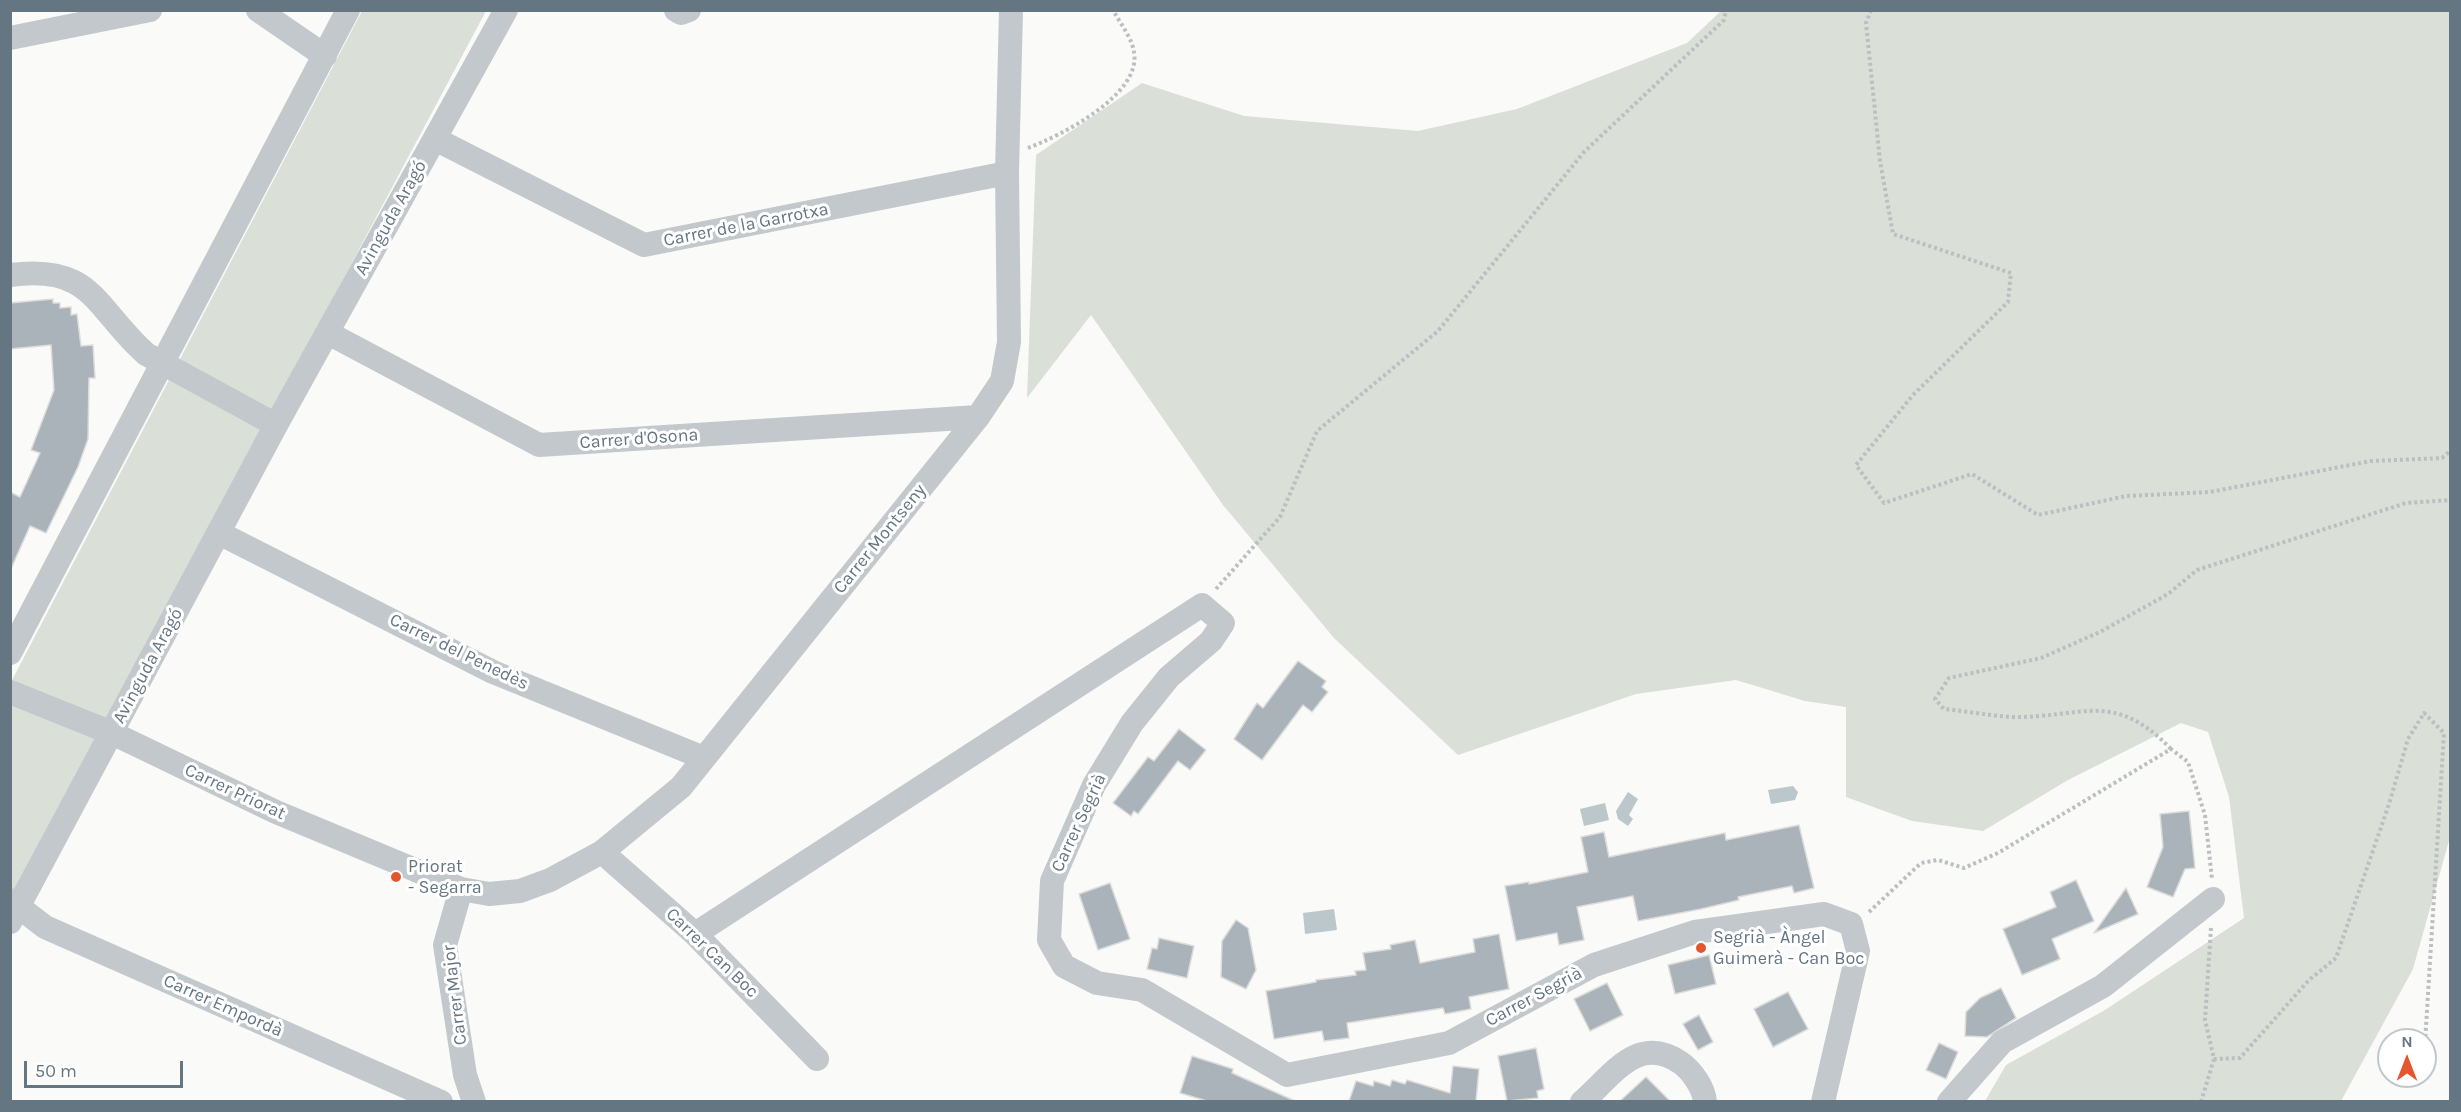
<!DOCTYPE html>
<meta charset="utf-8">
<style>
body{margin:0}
#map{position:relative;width:2461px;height:1112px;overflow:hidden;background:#fafaf8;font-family:Karla,sans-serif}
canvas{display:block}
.frame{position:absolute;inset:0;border:12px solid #657683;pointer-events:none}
.north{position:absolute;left:2377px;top:1028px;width:60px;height:60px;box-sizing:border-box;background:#fff;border:2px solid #c1c8cd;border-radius:50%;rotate:0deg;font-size:16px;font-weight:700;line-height:24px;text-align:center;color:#657683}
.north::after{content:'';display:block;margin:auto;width:21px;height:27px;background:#e4572e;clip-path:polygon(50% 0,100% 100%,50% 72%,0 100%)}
.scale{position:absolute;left:24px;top:1061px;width:159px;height:27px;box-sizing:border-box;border:3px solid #657683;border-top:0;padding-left:8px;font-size:18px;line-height:21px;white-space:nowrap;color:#657683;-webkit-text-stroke:4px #fff;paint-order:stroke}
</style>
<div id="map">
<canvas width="2461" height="1112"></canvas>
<div class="frame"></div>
<div class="north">N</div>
<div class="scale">50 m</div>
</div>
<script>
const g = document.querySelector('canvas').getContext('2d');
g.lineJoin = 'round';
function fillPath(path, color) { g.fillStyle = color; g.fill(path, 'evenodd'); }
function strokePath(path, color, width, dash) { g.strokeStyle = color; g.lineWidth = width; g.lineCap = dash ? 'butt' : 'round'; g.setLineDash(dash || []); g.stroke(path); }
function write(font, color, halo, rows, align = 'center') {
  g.font = font + ' Karla,sans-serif'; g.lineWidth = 6; g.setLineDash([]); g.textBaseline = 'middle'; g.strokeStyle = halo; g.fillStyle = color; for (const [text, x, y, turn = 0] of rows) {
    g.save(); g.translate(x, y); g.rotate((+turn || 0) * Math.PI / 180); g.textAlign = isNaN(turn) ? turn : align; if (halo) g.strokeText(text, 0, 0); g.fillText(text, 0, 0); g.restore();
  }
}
fillPath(new Path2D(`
 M362 11H486L11 903V682Z
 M1721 11H2450V837L2413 969 2341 1101H1985L2006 1065 2105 1010 2244 918 2229 797 2208 732 2181 723 2068 780 1983 831 1912 821 1846 797V707L1805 701 1736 680 1636 694 1458 755 1334 638 1223 505 1091 315 1027 398 1036 155 1142 83 1244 116 1418 131 1517 109 1687 43Z`), '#dadfd7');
fillPath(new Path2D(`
 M1793 786 1798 792 1795 800 1771 804 1768 790Z
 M1628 792 1638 799 1629 815 1633 819 1628 826 1618 819 1616 811Z
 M1605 803 1609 820 1584 826 1580 809Z
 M1334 909 1337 930 1305 934 1303 913Z`), '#bbc7cb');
const building = new Path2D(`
 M53 299V303H60V308L71 307V315L77 314 81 346 93 345 95 378H89L88 439 78 467 46 533 30 526 10 571V492L20 497 40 453 31 450 54 390 51 345 10 349V303Z
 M1298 661 1326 681 1322 687 1328 692 1312 712 1303 705 1262 760 1234 739 1257 703 1263 708Z
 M1179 729 1206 750 1190 770 1178 761 1138 814 1134 811 1131 816 1113 803 1148 757 1154 761Z
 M2189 811 2195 868 2185 869 2173 897 2147 887 2163 847 2160 814Z
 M1799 825 1814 888 1794 893 1792 886 1738 897 1739 900 1701 909 1638 921 1633 896 1577 907 1584 940 1559 945 1557 933 1516 941 1505 886 1529 882V884L1588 872 1581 837 1604 832 1609 857 1725 833 1726 840Z
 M2076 880 2094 921 2052 939 2060 959 2022 975 2003 929 2056 907 2050 892Z
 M1110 883 1130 939 1098 950 1079 894Z
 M2126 888 2138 914 2094 933Z
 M1236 920 1248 928 1256 970 1246 989 1221 977 1222 941Z
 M1499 934 1509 989 1469 997 1471 1009 1445 1014 1443 1008 1347 1023 1349 1038 1324 1041 1322 1031 1274 1039 1266 991 1316 982V980L1356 975 1355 971 1366 970 1363 953 1391 949 1390 945 1415 940 1420 963 1475 952 1473 939Z
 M1159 938 1194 946 1187 978 1147 969 1152 948 1157 949Z
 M1709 955 1716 984 1675 994 1668 965Z
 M1607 983 1623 1015 1590 1031 1574 999Z
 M2001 988 2016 1018 1987 1037 1965 1036 1966 1012 1980 998Z
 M1788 992 1808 1029 1773 1047 1754 1009Z
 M1699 1015 1713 1042 1698 1050 1683 1024Z
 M1939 1043 1958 1052 1946 1079 1926 1070Z
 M1536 1048 1544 1089 1537 1091 1538 1098 1507 1101 1498 1056Z
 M1192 1056 1233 1069 1232 1073 1295 1101H1207L1180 1093Z
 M1453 1066 1479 1069 1476 1101H1349L1356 1081 1373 1086 1374 1081 1390 1086 1392 1080 1405 1084 1407 1080 1450 1093Z
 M1646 1077 1670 1101H1620Z`);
fillPath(building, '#aab3b9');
strokePath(building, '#dcdcda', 1.5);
strokePath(new Path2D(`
 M1871 10 1866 23 1880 161 1893 234 2011 273 2008 302 1913 395 1856 465 1884 503 1972 474 2038 515 2126 496 2210 492 2371 461 2442 458 2450 451
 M1028 148C1060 136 1142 95 1134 52 1132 38 1120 23 1113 10
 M1216 589 1280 517 1317 431 1438 331 1584 152 1724 20 1726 10
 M2171 749C2113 689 2082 718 2013 717 1990 716 1967 711 1944 709L1935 699 1949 678 2041 658 2100 632 2168 594 2197 570 2406 503 2450 500
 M1869 912 1921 863 1938 860 1964 868 1998 853 2171 749 2188 762 2205 815 2212 879
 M2211 928 2205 1020 2214 1059 2240 1058 2309 980 2336 958 2389 804 2408 739 2424 713 2444 733 2425 1043
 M2201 1102 2214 1059`), '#bbbfc2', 4, [3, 3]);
strokePath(new Path2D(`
 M258 10 325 56
 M676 10 681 13 689 10
 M10 38 150 10
 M435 139 644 245 1007 173
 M10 275C94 264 94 308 146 354L276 425
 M328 333 539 445 978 417
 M219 533 493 672 704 758
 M10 653 348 10
 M10 692 112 733 276 812 461 889 489 894 520 891 550 880 602 852 681 787 978 417 1002 381 1009 342 1007 173 1011 10
 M602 852 695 934 817 1059
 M461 889 445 945 465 1075 474 1102
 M10 900 45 927 441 1102
 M10 922 276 425 506 10
 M695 934 1202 605 1223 623 1211 641 1169 677 1132 723 1094 785 1052 881 1049 940 1064 966 1097 983 1142 990 1287 1075 1449 1043 1594 965 1695 932 1824 914 1851 924 1858 951 1823 1102
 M1582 1102C1613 1075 1638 1033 1681 1063 1692 1071 1704 1088 1705 1102
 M1949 1102 2002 1042 2103 986 2213 899`), '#c3c8cc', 24);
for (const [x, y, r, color] of [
 [396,877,6,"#e4572e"],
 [1701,948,6,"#e4572e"]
]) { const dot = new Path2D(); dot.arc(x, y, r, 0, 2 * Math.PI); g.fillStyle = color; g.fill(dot); strokePath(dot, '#fff', 2); }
write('18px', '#657683', '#fff', [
 ["Avinguda Aragó",391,218,-61],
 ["Carrer de la Garrotxa",746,225,-11],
 ["Carrer d'Osona",639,439,-4],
 ["Carrer Montseny",880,539,-51],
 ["Carrer del Penedès",459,652,26],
 ["Avinguda Aragó",148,666,-62],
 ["Carrer Priorat",235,792,25],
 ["Carrer Segrià",1079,823,-65],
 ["Carrer Can Boc",712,953,44],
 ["Carrer Major",455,995,-97],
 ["Carrer Segrià",1534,997,-28],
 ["Carrer Empordà",223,1006,24]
]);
write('18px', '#657683', '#fff', [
 ["Priorat",408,867],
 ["- Segarra",408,888],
 ["Segrià - Àngel",1713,938],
 ["Guimerà - Can Boc",1713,959]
], 'left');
</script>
